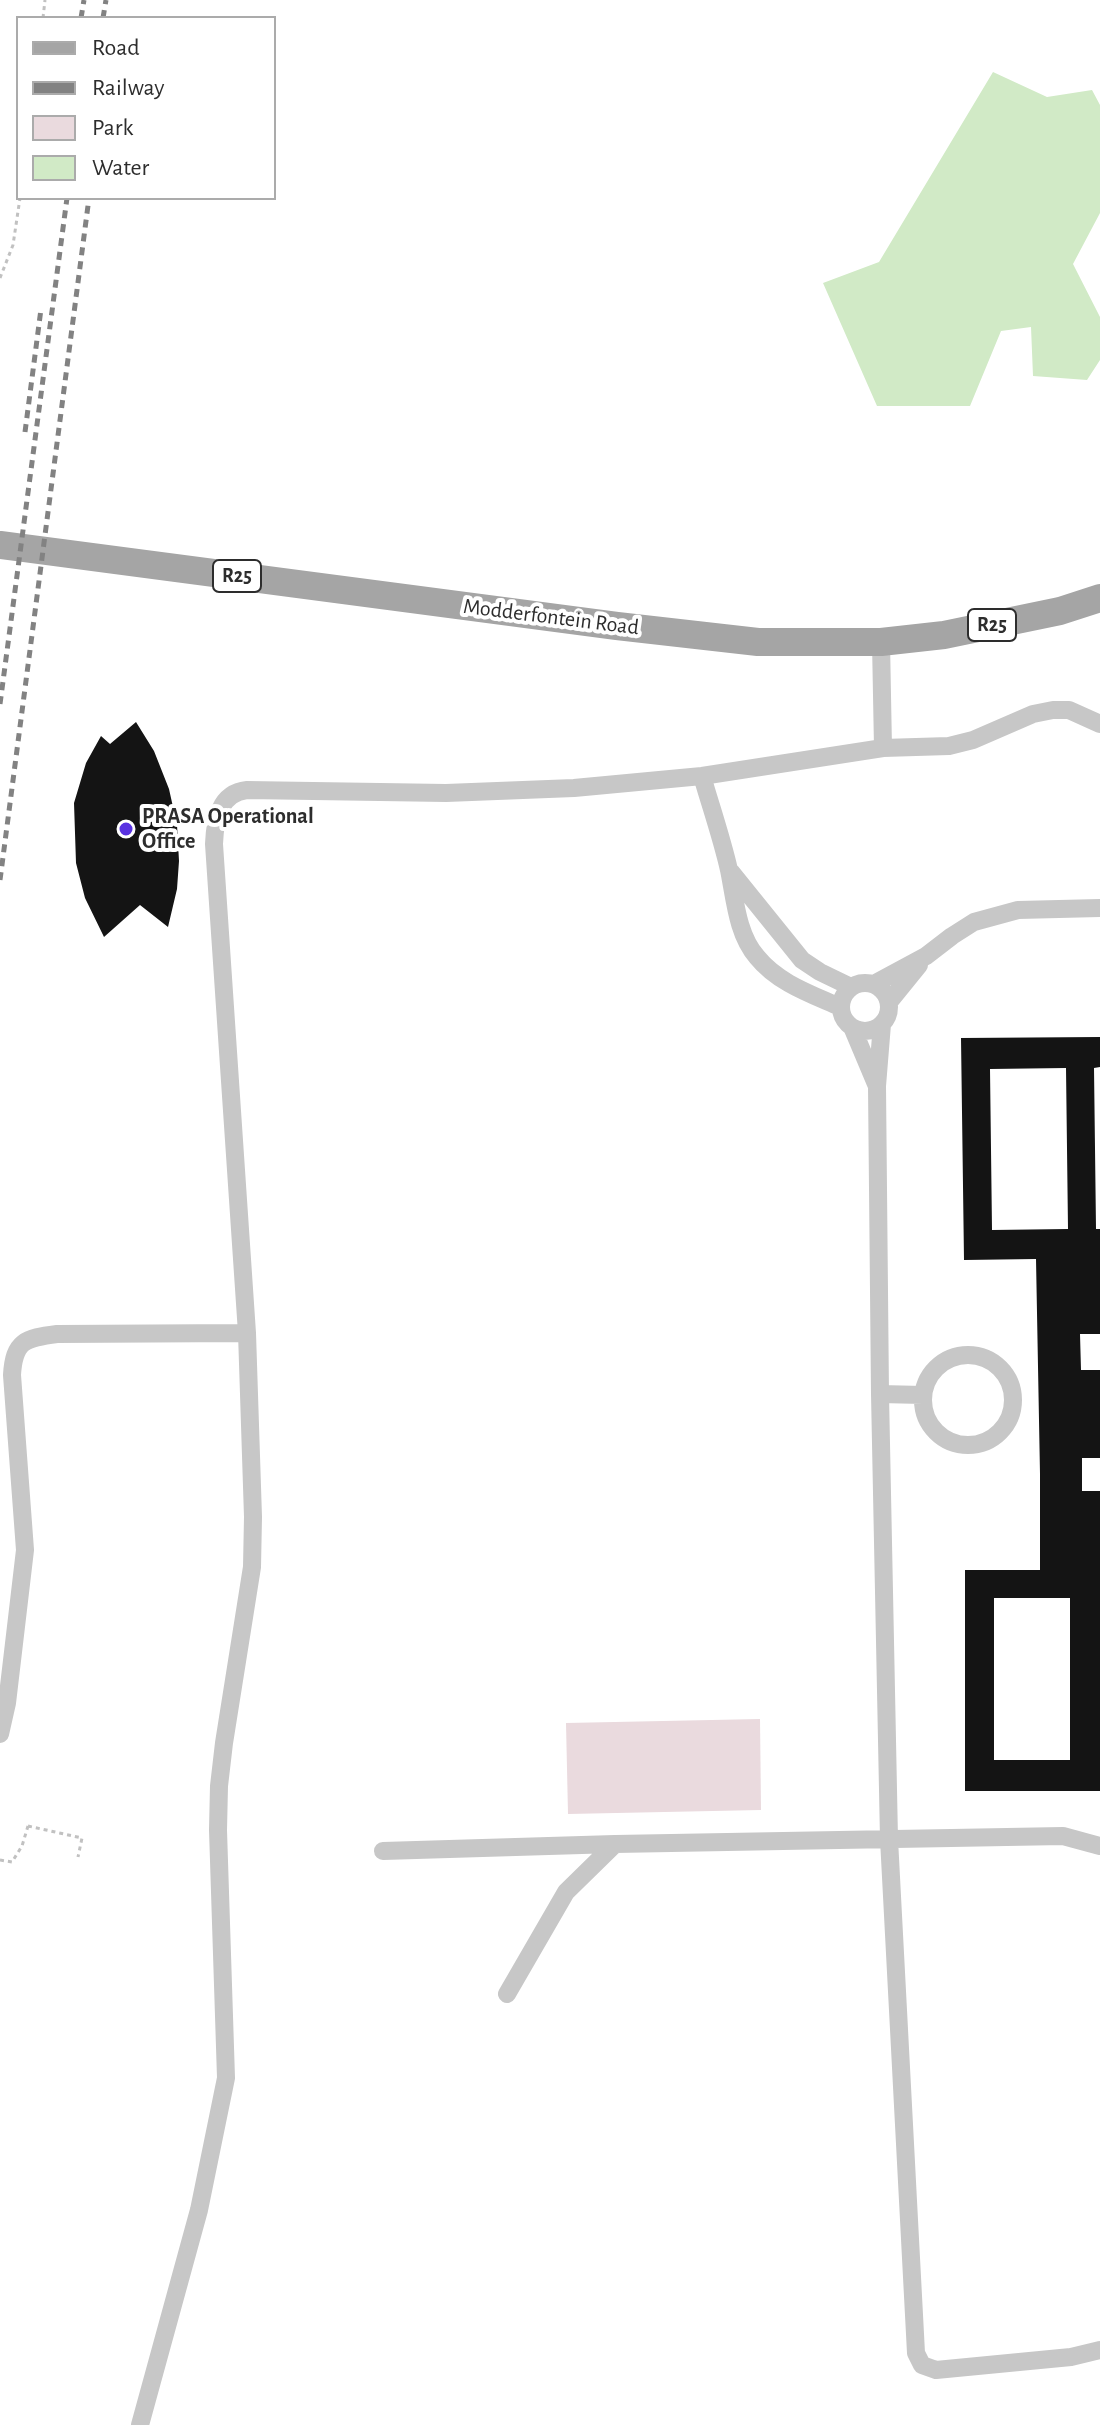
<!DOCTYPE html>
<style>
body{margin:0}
#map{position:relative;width:1100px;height:2425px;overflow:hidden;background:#fff;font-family:"Alegreya Sans",sans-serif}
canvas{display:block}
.legend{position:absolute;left:16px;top:16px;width:260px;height:184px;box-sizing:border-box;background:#fff;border:2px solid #ababab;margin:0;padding:10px 14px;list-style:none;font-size:24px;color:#2d2d2d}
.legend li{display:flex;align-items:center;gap:16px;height:40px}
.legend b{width:40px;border:2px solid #ababab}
</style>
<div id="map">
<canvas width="1100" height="2425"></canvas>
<ul class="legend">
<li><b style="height:10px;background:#a5a5a5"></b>Road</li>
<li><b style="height:10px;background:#828282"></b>Railway</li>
<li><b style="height:22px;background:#eadade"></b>Park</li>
<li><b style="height:22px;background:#d1eac6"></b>Water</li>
</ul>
</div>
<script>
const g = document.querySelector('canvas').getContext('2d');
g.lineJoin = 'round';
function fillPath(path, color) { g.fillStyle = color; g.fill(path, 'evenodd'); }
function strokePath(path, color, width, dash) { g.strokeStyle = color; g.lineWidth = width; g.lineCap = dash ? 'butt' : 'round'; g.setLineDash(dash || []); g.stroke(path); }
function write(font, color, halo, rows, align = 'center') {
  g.font = font + ' "Alegreya Sans",sans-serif'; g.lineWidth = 8; g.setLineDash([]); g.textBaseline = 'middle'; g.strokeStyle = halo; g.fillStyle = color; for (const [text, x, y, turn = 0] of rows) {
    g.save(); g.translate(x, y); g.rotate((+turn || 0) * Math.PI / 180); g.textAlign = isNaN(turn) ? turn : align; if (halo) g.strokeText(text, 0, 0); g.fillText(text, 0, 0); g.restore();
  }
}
fillPath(new Path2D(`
 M760 1719 761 1810 568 1814 566 1723Z`), '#eadade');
fillPath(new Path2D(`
 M993 72 1047 97 1092 90 1100 105V213L1073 264 1100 317V360L1087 380 1033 376 1031 327 1001 331 970 406H877L823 283 879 262Z`), '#d1eac6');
fillPath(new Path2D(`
 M136 722 154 751 169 789 177 825 179 861 177 889 168 927 140 905 104 937 85 898 76 863 74 803 86 763 101 736 110 744Z
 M1100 1037V1067L1094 1068 1096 1229H1100V1334H1080L1081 1370H1100V1458H1082V1491H1100V1791H965V1570H1040V1474L1036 1259 964 1260 961 1038ZM1066 1068 1068 1229 992 1230 990 1069ZM994 1598H1070V1760H994Z`), '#141414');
strokePath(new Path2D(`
 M43 18 45 0
 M0 278 13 245 20 198
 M28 1826 82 1838 78 1857
 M0 1860 12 1862 22 1846 28 1826`), '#c1c1c1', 3, [4, 4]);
strokePath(new Path2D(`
 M881 642 883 748
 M702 776C711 807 722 839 729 870 735 899 737 934 757 957 778 983 811 994 840 1007
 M731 872 802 960 820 972 851 987
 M841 1007a24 24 0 1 1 48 0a24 24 0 1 1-48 0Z
 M874 984 926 956 952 936 974 922 1018 910 1100 908
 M889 1002 919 965
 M882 1024 877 1086 880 1394 889 1839 916 2353 922 2365 936 2370 1071 2357 1100 2350
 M852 1027 876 1084
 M923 1400a45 45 0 1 1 90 0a45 45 0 1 1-90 0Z
 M880 1394 923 1395
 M0 1734 7 1703 25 1550 12 1375C14 1341 25 1338 57 1334L247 1333
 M383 1851 615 1844
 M507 1994 566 1892 615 1844 1063 1836 1100 1846
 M140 2425 199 2210 226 2078 218 1830 219 1786 224 1743 252 1567 253 1517 247 1333 214 844C215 820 219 793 247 790L446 793 574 788 702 776 883 748 949 746 973 740 1033 714 1053 710H1069L1100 724`), '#c7c7c7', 18);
strokePath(new Path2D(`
 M0 545 617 626 758 642H881L944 635 1060 611 1100 598`), '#a5a5a5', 28);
strokePath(new Path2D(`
 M81 18 84 0
 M103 18 106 0
 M25 432 41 309
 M0 704 67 198
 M0 880 89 198`), '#828282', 5, [8, 6]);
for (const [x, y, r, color] of [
 [126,829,8,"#5932e1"]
]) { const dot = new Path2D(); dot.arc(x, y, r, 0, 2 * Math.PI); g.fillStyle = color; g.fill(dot); strokePath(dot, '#fff', 3); }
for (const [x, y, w] of [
 [237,576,48],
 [992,625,48]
]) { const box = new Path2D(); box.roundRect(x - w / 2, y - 16, w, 32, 6); g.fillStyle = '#fff'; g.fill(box); strokePath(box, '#2d2d2d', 2); }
write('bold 20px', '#2d2d2d', null, [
 ["R25",237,576],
 ["R25",992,625]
]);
write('22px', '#2d2d2d', '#fff', [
 ["Modderfontein Road",551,617,7]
]);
write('bold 22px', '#2d2d2d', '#fff', [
 ["PRASA Operational",142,816],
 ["Office",142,841]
], 'left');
</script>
